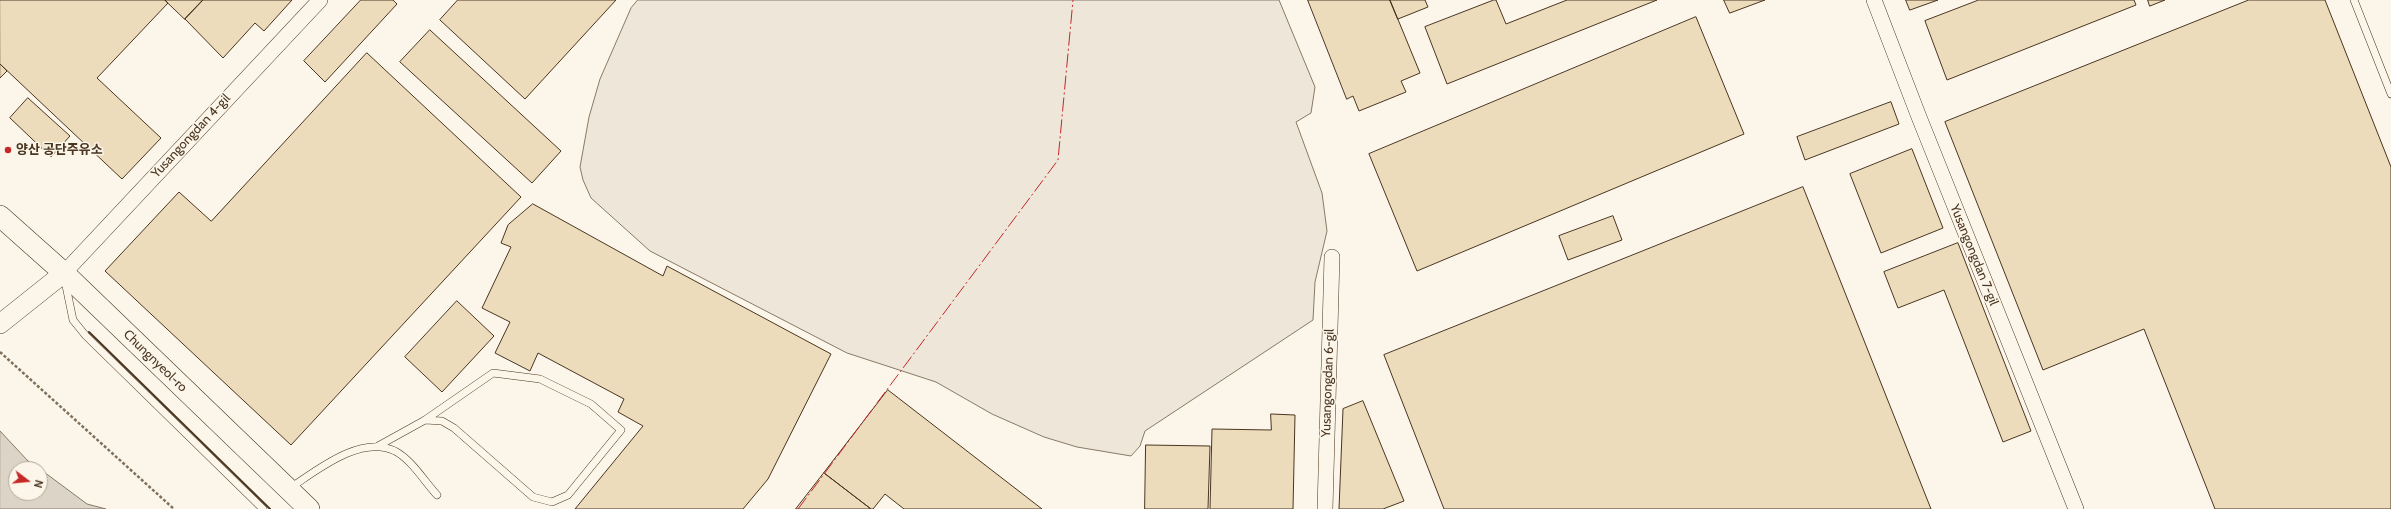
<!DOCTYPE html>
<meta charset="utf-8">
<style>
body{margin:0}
#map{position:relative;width:2391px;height:509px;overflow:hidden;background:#fbf6e9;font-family:Cabin,sans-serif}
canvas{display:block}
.north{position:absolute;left:8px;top:461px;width:40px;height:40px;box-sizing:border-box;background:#fbf6e9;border:1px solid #b4a999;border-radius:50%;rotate:106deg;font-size:11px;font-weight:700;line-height:16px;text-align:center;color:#4a3520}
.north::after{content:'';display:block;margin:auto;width:14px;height:18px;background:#c62828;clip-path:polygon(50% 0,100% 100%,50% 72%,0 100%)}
</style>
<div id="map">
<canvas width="2391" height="509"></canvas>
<div class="north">N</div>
</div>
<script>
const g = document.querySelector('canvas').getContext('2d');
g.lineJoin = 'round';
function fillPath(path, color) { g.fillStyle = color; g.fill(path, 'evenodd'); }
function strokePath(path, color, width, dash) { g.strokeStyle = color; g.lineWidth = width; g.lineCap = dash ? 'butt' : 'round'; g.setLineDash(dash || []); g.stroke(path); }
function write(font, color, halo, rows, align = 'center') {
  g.font = font + ' Cabin,"Noto Sans KR",sans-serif'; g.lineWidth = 3; g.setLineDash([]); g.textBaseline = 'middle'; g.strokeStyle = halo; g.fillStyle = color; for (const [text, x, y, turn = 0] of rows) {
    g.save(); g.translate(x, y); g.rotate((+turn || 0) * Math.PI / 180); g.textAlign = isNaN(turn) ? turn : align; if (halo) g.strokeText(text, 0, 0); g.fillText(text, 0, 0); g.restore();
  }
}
const green = new Path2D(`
 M638 0H1279L1315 87 1311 113 1296 122 1322 193 1327 231 1315 282 1313 320 1145 431 1140 446 1131 456 1077 447 1044 437 992 414 936 382 847 353 650 251 591 198 583 180 580 167 589 117 600 79 631 8Z`);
fillPath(green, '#ede6d9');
strokePath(green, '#887966', 1);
const water = new Path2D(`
 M0 431 28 461 40 469H16V493H40V469L87 504 106 509H0Z`);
fillPath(water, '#dcd4c6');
strokePath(water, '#887966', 1);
const building = new Path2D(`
 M0 0H165L168 3 97 78 161 138 122 179 0 64Z
 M165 0H203L185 19Z
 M203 0H292L264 31 255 23 223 58 185 19Z
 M361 0H393L397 4 325 82 304 61Z
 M458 0H616L525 99 440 20Z
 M1308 0H1390L1420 73 1401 81 1406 92 1359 111 1353 96 1347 99Z
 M1390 0H1425L1428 7 1398 19Z
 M1494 0H1496L1506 24 1567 0H1657L1447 84 1425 27Z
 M1724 0H1765L1730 13Z
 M1906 0H1938L1910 10Z
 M1979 0H2134L2136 5 1947 80 1925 21Z
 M2148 0H2165L2150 6Z
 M2249 0H2325L2391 167V509H2215L2144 329 2043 370 1945 122Z
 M1696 17 1744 134 1417 271 1369 154Z
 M430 30 561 151 532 183 400 62Z
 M367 53 521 197 291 445 105 271 179 192 211 221Z
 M0 64 7 71 0 78Z
 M28 98 70 136 51 157 10 118Z
 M1891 102 1899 124 1805 160 1797 137Z
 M1912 149 1943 228 1881 253 1850 174Z
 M1803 187 1931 509H1444L1384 355Z
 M533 204 663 276 667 266 831 354 768 479 743 509H575L643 426 618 412 624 399 538 353 530 371 495 353 510 322 482 308 511 247 501 243 508 225Z
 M1613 216 1622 240 1568 260 1559 236Z
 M1958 243 2031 431 2003 442 1944 290 1898 308 1884 272Z
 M457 301 494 336 442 392 405 357Z
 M888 390 1042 509H904L885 494 873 509H871L824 473Z
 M1363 401 1404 501 1383 509H1339L1343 409Z
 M1271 414 1295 415 1293 509H1210L1212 429 1271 430Z
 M1146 445 1210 446 1208 509H1145Z
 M824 473 871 509H796Z`);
fillPath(building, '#ecdcbc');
strokePath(building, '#4a3520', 1);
const service = new Path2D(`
 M2354 0 2391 94
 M65 281 73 320 86 336 263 509
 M378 446 425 420 493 373 540 379 591 404 621 430 568 495 552 502 533 497 454 428 442 421 425 420
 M290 488C316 471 361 434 395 451 412 460 424 481 437 495`);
const minor = new Path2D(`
 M1874 0 1919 117 2076 509
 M64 273 320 0
 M1325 509 1332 257`);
const tertiary = new Path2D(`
 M0 324 64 273`);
const secondary = new Path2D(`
 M0 216 64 273 309 509`);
strokePath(service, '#4a3520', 8);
strokePath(minor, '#4a3520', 16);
strokePath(tertiary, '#4a3520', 20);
strokePath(secondary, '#4a3520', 22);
strokePath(new Path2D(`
 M0 352 174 509`), '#7f6f5c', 2.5, [3, 2]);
strokePath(service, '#fbf6e9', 7);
strokePath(minor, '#fbf6e9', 15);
strokePath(tertiary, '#fbf6e9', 19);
strokePath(secondary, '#fbf6e9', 21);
strokePath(new Path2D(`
 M89 332 270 509`), '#4a3520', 2);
strokePath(new Path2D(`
 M798 509 1058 160 1073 0`), '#c62828', 1, [14, 3, 2, 3]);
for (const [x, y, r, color] of [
 [8,150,4,"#c62828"]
]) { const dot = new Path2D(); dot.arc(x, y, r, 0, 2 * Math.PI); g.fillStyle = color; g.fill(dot); strokePath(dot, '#fbf6e9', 1.5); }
write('13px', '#4a3520', '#fbf6e9', [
 ["Yusangongdan 4-gil",191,136,-47],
 ["Yusangongdan 7-gil",1974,255,68],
 ["Chungnyeol-ro",155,361,44],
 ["Yusangongdan 6-gil",1328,383,-88]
]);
write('bold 13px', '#4a3520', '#fbf6e9', [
 ["양산 공단주유소",16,150]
], 'left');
</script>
